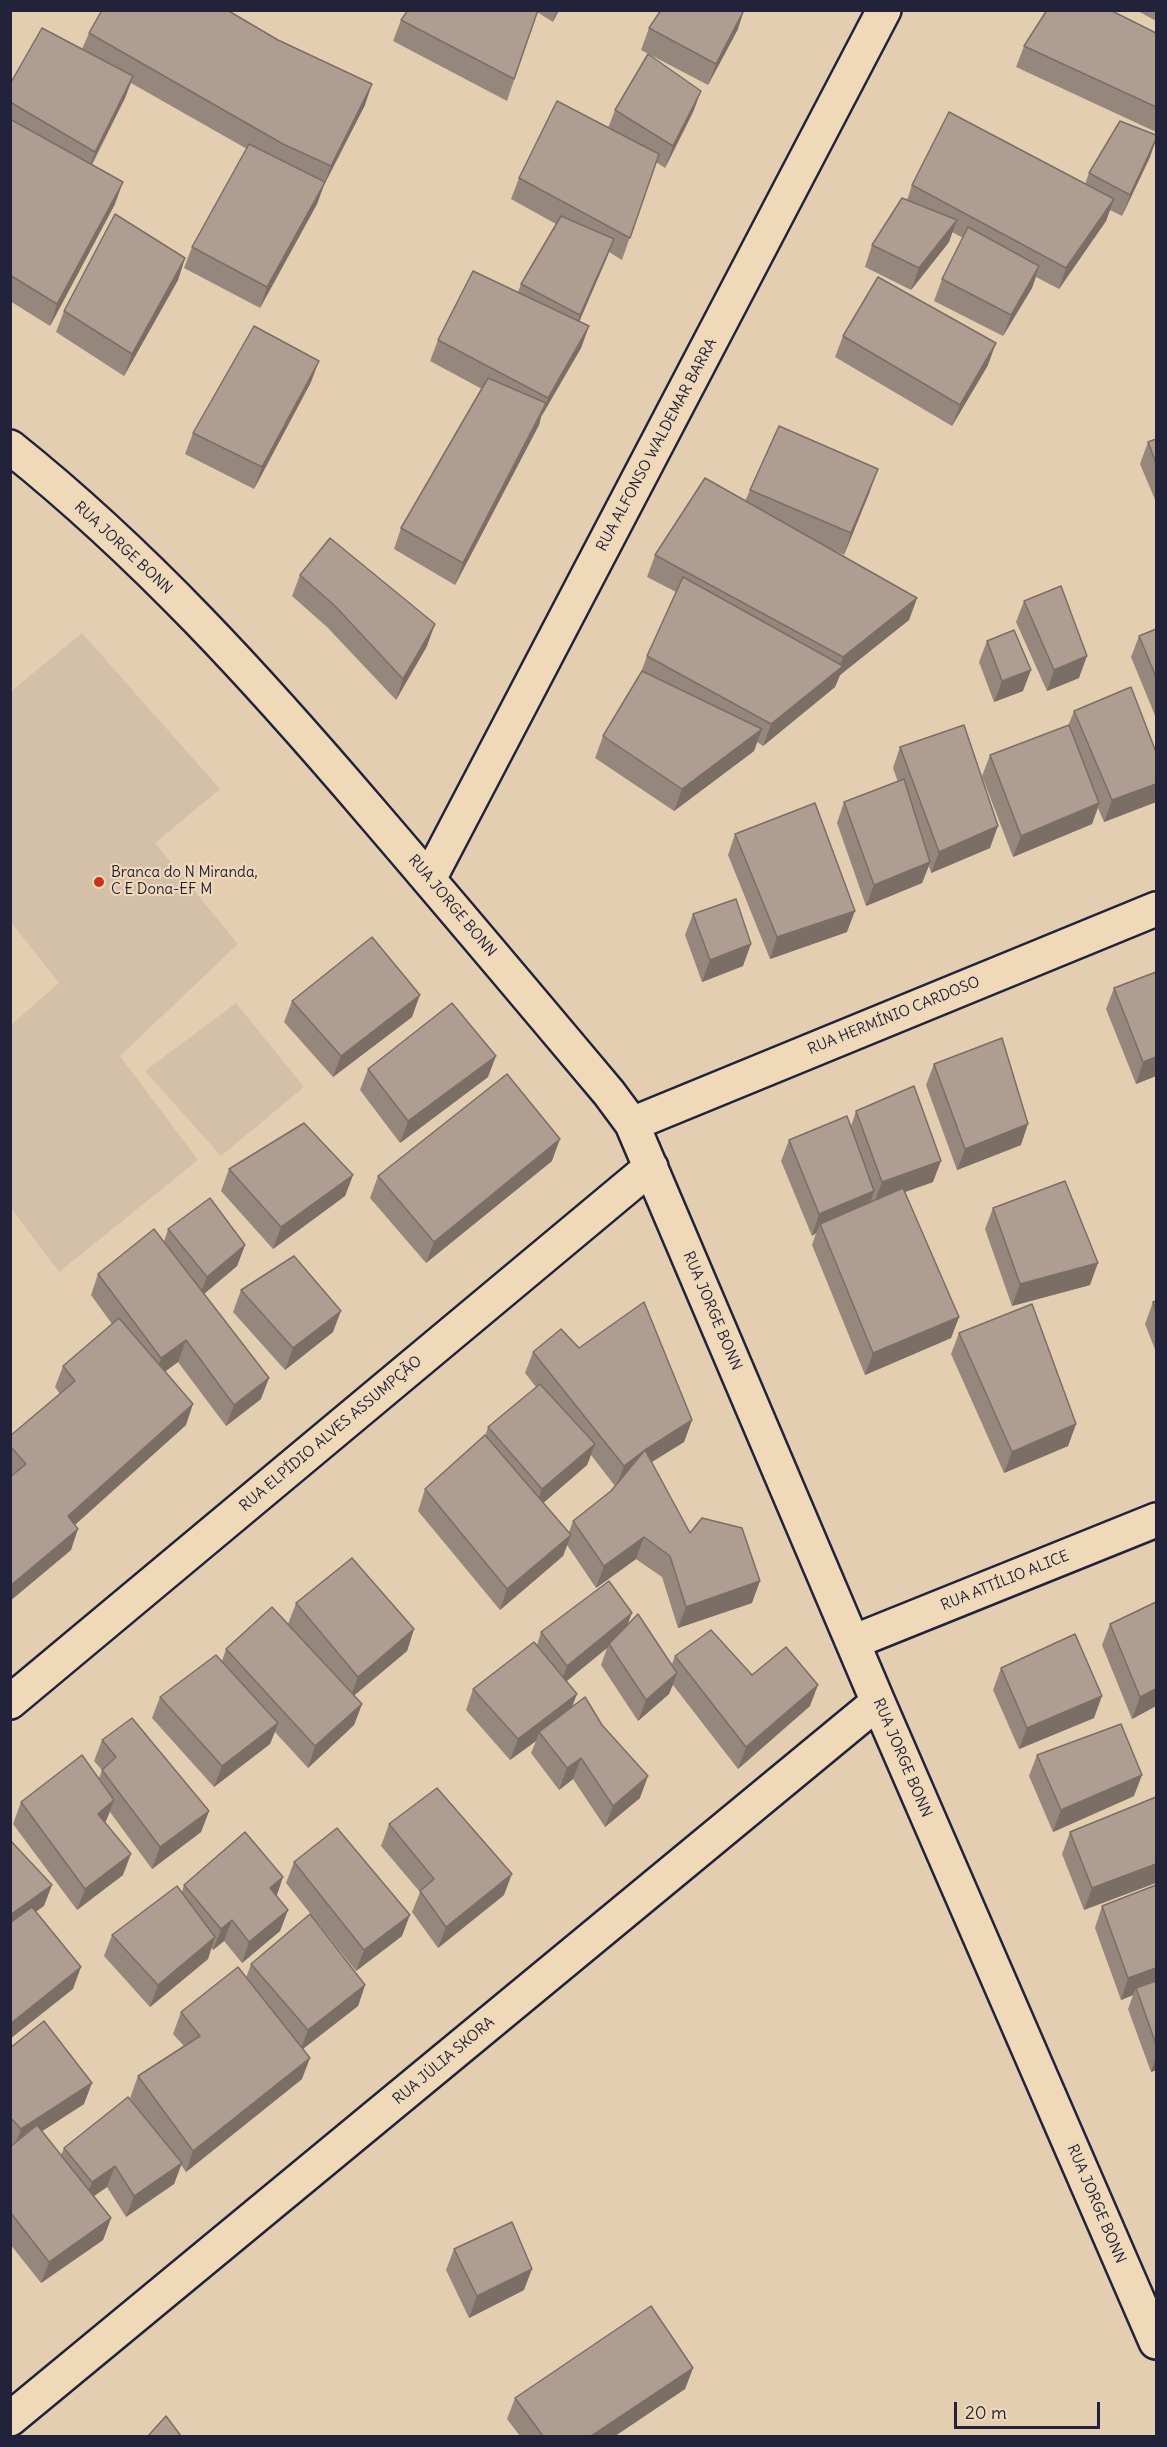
<!DOCTYPE html>
<meta charset="utf-8">
<style>
body{margin:0}
#map{position:relative;width:1167px;height:2447px;overflow:hidden;background:#e4ceb2;font-family:Delius,sans-serif}
canvas{display:block}
.frame{position:absolute;inset:0;border:12px solid #22223b;pointer-events:none}
.scale{position:absolute;left:954px;top:2402px;width:146px;height:27px;box-sizing:border-box;border:3px solid #22223b;border-top:0;padding-left:8px;font-size:18px;line-height:21px;white-space:nowrap;color:#22223b;-webkit-text-stroke:4px #f0d9b9;paint-order:stroke}
</style>
<div id="map">
<canvas width="1167" height="2447"></canvas>
<div class="frame"></div>
<div class="scale">20 m</div>
</div>
<script>
const g = document.querySelector('canvas').getContext('2d');
g.lineJoin = 'round';
function fillPath(path, color) { g.fillStyle = color; g.fill(path, 'evenodd'); }
function strokePath(path, color, width, dash) { g.strokeStyle = color; g.lineWidth = width; g.lineCap = dash ? 'butt' : 'round'; g.setLineDash(dash || []); g.stroke(path); }
function write(font, color, halo, rows, align = 'center') {
  g.font = font + ' Delius,sans-serif'; g.lineWidth = 4.5; g.setLineDash([]); g.textBaseline = 'middle'; g.strokeStyle = halo; g.fillStyle = color; for (const [text, x, y, turn = 0] of rows) {
    g.save(); g.translate(x, y); g.rotate((+turn || 0) * Math.PI / 180); g.textAlign = isNaN(turn) ? turn : align; if (halo) g.strokeText(text, 0, 0); g.fillText(text, 0, 0); g.restore();
  }
}
fillPath(new Path2D(`
 M82 633 220 789 155 843 238 944 120 1056 198 1160 59 1272 11 1208V1025L59 983 11 922 10 692Z
 M236 1003 304 1087 221 1156 145 1071Z`), '#d4bfa8');
const minor = new Path2D(`
 M10 447C144 554 260 682 371 812 451 905 530 999 609 1093L632 1124 878 1702 1156 2342
 M429 879 884 10
 M632 1124 1156 909
 M853 1642 1156 1520
 M10 1702 651 1167
 M10 2419 878 1702`);
strokePath(minor, '#22223b', 38);
strokePath(minor, '#f0d9b9', 33);
fillPath(new Path2D(`
 M408 10H559L553 22 537 12 507 101 393 41 401 20Z
 M1136 10H1156V21Z
 M649 28 738 29 708 85 641 50Z
 M89 33 365 105 324 185 317 204 260 308 184 268 192 247 247 149 131 83 125 98 92 165 115 204 50 326 10 301V84L82 49Z
 M1156 33V132L1016 67 1024 46Z
 M701 91 693 112 665 168 656 162 622 260 609 252 579 322 589 326 581 348 541 417 539 425 455 585 394 549 401 528 482 389 430 361 438 340 518 292 521 284 556 224 511 199 519 178 608 128 615 110Z
 M1156 135V140L1150 157 1122 216 1110 210 1106 221 1059 289 1036 277 1032 288 1003 336 934 301 942 279 963 238 952 232 949 242 911 290 865 267 872 245 907 200 912 185 1085 184 1089 173Z
 M185 258 178 280 124 376 56 332 64 311Z
 M843 336 988 365 952 426 835 357Z
 M311 382 254 489 185 454 193 433Z
 M1156 439V502L1140 464 1148 442Z
 M750 490 870 491 844 555 831 549 917 598 909 620 840 675 835 687 763 746 757 742 754 751 674 811 595 758 603 736 640 675 647 656 676 592 647 577 655 555 745 501Z
 M300 575 427 646 396 700 327 627 292 596Z
 M1024 601 1079 678 1047 691 1016 622Z
 M1156 629V718L1131 657 1139 636Z
 M987 641 1023 691 994 702 979 662Z
 M1074 711 1156 752V802L1104 822 1098 808 1092 824 1013 857 982 776 990 755 1068 726Z
 M900 747 990 848 931 873 929 866 922 883 866 906 837 823 844 802 898 782 893 768Z
 M735 834 847 932 770 959 728 855Z
 M693 914 743 966 702 982 685 935Z
 M1156 972V1076L1136 1084 1106 1009 1114 988Z
 M292 1001 412 1017 333 1077 284 1022Z
 M934 1064 1021 1145 957 1170 926 1085Z
 M368 1069 488 1077 400 1143 360 1090Z
 M856 1111 933 1182 905 1192 959 1317 951 1338 865 1375 812 1245 816 1233 812 1236 781 1161 789 1140 851 1126Z
 M552 1161 426 1263 370 1198 378 1176Z
 M229 1169 353 1175 345 1196 273 1249 221 1191Z
 M993 1208 1090 1285 1012 1306 985 1229Z
 M168 1229 245 1245 237 1266 204 1294 261 1399 226 1426 178 1362 165 1371 186 1425 75 1525 71 1550 10 1601V1436L60 1394 55 1387 63 1366 112 1324 91 1295 98 1274 164 1242Z
 M241 1290 333 1332 285 1370 233 1312Z
 M1156 1301V1352L1145 1324 1153 1302Z
 M959 1333 1076 1424 1068 1446 1004 1473 951 1354Z
 M579 1348 692 1420 684 1442 652 1462 690 1533 752 1603 678 1628 662 1577 636 1559 596 1588 567 1545 563 1556 500 1610 418 1511 425 1489 485 1436 488 1427 536 1387 525 1373 533 1352ZM591 1455 615 1486 611 1491 573 1521 569 1532 543 1503 587 1465Z
 M296 1603 414 1629 407 1651 354 1695 362 1704 354 1725 308 1768 275 1732 270 1744 214 1787 152 1718 160 1697 222 1661 226 1649 288 1624Z
 M628 1624 672 1664 675 1656 752 1675 810 1706 738 1769 673 1685 669 1694 638 1721 601 1665 607 1648 567 1681 573 1706 640 1798 605 1827 573 1779 559 1790 531 1753 536 1741 510 1760 466 1710 473 1689 537 1645 541 1632Z
 M1110 1624 1156 1706 1132 1719 1102 1645Z
 M1001 1668 1094 1718 1019 1749 993 1690Z
 M102 1740 209 1811 201 1832 152 1869 110 1812 105 1822 123 1875 77 1910 13 1824 21 1802 99 1778 102 1770 94 1761Z
 M1037 1755 1134 1796 1053 1832 1029 1776Z
 M1156 1797 1084 1910 1062 1854 1070 1832Z
 M389 1824 504 1895 438 1948 412 1912 420 1892 381 1846Z
 M294 1862 402 1936 356 1971 286 1883Z
 M184 1885 276 1896 288 1910 280 1931 242 1963 224 1941 213 1950 211 1948 208 1959 150 2007 104 1956 112 1935 182 1892Z
 M1156 1885V2070L1151 2072 1128 2009 1133 1995 1121 2000 1095 1928 1102 1906Z
 M251 1964 365 1985 358 2006 303 2049 302 2079 186 2172 181 2165 174 2184 126 2217 107 2187 94 2196 111 2218 103 2240 41 2283 10 2244V2048L84 2104 42 2131 61 2155 64 2148 146 2120 130 2098 138 2076 184 2046 173 2034 181 2012 246 1978Z
 M454 2249 524 2290 469 2318 446 2270Z
 M693 2368 685 2389 615 2436H520L507 2419 515 2398Z`), '#96877c');
fillPath(new Path2D(`
 M557 10H559L553 22Z
 M744 10 738 29 708 85 716 64Z
 M133 76 125 98 87 173 95 152Z
 M372 84 365 105 324 185 317 204 260 308 267 287 324 184 331 166Z
 M701 91 693 112 665 168 673 146Z
 M1156 139 1150 157 1122 216 1130 195Z
 M123 182 115 204 50 326 57 304Z
 M1114 199 1106 221 1059 289 1066 268Z
 M957 220 949 242 911 290 919 268Z
 M614 239 606 260 573 336 580 315Z
 M185 258 178 280 124 376 132 354Z
 M1039 266 1032 288 1003 336 1011 315Z
 M589 326 581 348 541 417 539 425 455 585 463 563 545 407 548 398Z
 M996 343 988 365 952 426 960 405Z
 M319 361 311 382 254 489 262 467Z
 M878 469 870 491 844 555 851 533Z
 M917 598 909 620 840 675 835 687 763 746 771 724 839 669 843 657Z
 M435 624 427 646 396 700 403 679Z
 M1087 656 1079 678 1047 691 1054 670Z
 M1031 670 1023 691 994 702 1002 681Z
 M762 729 754 751 674 811 682 789Z
 M1156 784V802L1104 822 1112 800Z
 M1099 803 1092 824 1013 857 1021 836Z
 M998 826 990 848 931 873 939 852Z
 M930 862 922 883 866 906 874 885Z
 M855 911 847 932 770 959 777 937Z
 M751 944 743 966 702 982 710 960Z
 M420 995 412 1017 333 1077 341 1056Z
 M496 1056 488 1077 400 1143 408 1121Z
 M1156 1057V1076L1136 1084 1143 1062Z
 M1028 1124 1021 1145 957 1170 965 1149Z
 M560 1139 552 1161 426 1263 434 1242Z
 M941 1161 933 1182 874 1203 882 1182Z
 M353 1175 345 1196 273 1249 281 1227Z
 M874 1191 867 1212 820 1224 816 1233 812 1236 819 1214Z
 M245 1245 237 1266 199 1298 207 1277Z
 M1098 1263 1090 1285 1012 1306 1020 1284Z
 M341 1311 333 1332 285 1370 293 1348Z
 M959 1317 951 1338 865 1375 873 1353Z
 M186 1340 178 1362 154 1380 161 1358Z
 M269 1378 261 1399 226 1426 234 1405Z
 M193 1404 186 1425 60 1538 68 1516Z
 M692 1420 684 1442 637 1471 616 1487 624 1466 645 1450Z
 M1076 1424 1068 1446 1004 1473 1012 1452Z
 M595 1444 587 1465 534 1511 542 1489Z
 M78 1529 71 1550 10 1601V1586Z
 M571 1535 563 1556 500 1610 507 1589Z
 M644 1537 636 1559 596 1588 604 1566Z
 M760 1581 752 1603 678 1628 686 1607Z
 M632 1613 624 1634 609 1644 607 1648 559 1687 567 1666Z
 M414 1629 407 1651 350 1699 358 1677Z
 M677 1673 669 1694 638 1721 646 1700Z
 M818 1685 810 1706 738 1769 746 1747Z
 M1156 1689V1706L1132 1719 1140 1697Z
 M577 1694 569 1715 539 1732 536 1741 510 1760 518 1739Z
 M1102 1696 1094 1718 1019 1749 1027 1728Z
 M362 1704 354 1725 308 1768 315 1746Z
 M278 1723 270 1744 214 1787 222 1766Z
 M581 1758 573 1779 559 1790 567 1768Z
 M1142 1775 1134 1796 1053 1832 1061 1810Z
 M648 1776 640 1798 605 1827 613 1806Z
 M114 1800 106 1821 91 1835 98 1814Z
 M209 1811 201 1832 152 1869 160 1847Z
 M131 1854 123 1875 77 1910 85 1889Z
 M1156 1864V1883L1084 1910 1092 1888Z
 M512 1874 504 1895 438 1948 446 1927Z
 M283 1877 276 1898 270 1888Z
 M52 1885 44 1906 10 1930V1915Z
 M288 1910 280 1931 242 1963 249 1942Z
 M410 1915 402 1936 356 1971 364 1950Z
 M232 1920 224 1941 213 1950 221 1929Z
 M215 1937 208 1959 150 2007 158 1985Z
 M81 1967 73 1989 10 2039V2024Z
 M1156 1968V1986L1136 1988 1133 1995 1121 2000 1128 1978Z
 M365 1985 358 2006 300 2051 308 2030Z
 M1156 2057V2070L1151 2072Z
 M310 2058 302 2079 186 2172 193 2151Z
 M92 2083 84 2104 13 2150 21 2129Z
 M182 2163 174 2184 126 2217 134 2196Z
 M115 2166 107 2187 84 2203 92 2182Z
 M111 2218 103 2240 41 2283 49 2262Z
 M532 2269 524 2290 469 2318 477 2296Z
 M693 2368 685 2389 615 2436H591Z`), '#7a6e65');
const building = new Path2D(`
 M102 10H227L278 40 372 84 331 166 283 144 89 33Z
 M408 10H538L514 79 401 20Z
 M661 10H744L716 64 649 28Z
 M1047 10H1110L1156 33V107L1024 46Z
 M42 28 133 76 95 152 10 102V84Z
 M648 54 701 91 673 146 615 110Z
 M557 101 659 154 630 238 519 178Z
 M949 112 1114 199 1066 268 912 185Z
 M10 119 123 182 57 304 10 275Z
 M1120 121 1156 135V139L1130 195 1089 173Z
 M249 144 325 182 267 287 192 247Z
 M902 198 957 220 919 268 872 245Z
 M115 214 185 258 132 354 64 311Z
 M561 216 614 239 580 315 521 284Z
 M968 227 1039 266 1011 315 942 279Z
 M473 271 589 326 548 398 438 340Z
 M878 277 996 343 960 405 843 336Z
 M254 326 319 361 262 467 193 433Z
 M488 378 546 403 463 563 401 528Z
 M779 426 878 469 851 533 750 490Z
 M1156 439V463L1148 442Z
 M705 478 917 598 843 657 655 555Z
 M330 538 435 624 403 679 335 606 300 575Z
 M683 577 843 666 771 724 647 656Z
 M1061 586 1087 656 1054 670 1024 601Z
 M1156 629V677L1139 636Z
 M1014 630 1031 670 1002 681 987 641Z
 M642 671 762 729 682 789 603 736Z
 M1131 687 1156 752V784L1112 800 1074 711Z
 M964 725 998 826 939 852 900 747Z
 M1069 725 1099 803 1021 836 990 755Z
 M904 779 930 862 874 885 844 802Z
 M815 803 855 911 777 937 735 834Z
 M736 899 751 944 710 960 693 914Z
 M372 937 420 995 341 1056 292 1001Z
 M1156 972V1057L1143 1062 1114 988Z
 M452 1003 496 1056 408 1121 368 1069Z
 M1002 1038 1028 1124 965 1149 934 1064Z
 M507 1074 560 1139 434 1242 378 1176Z
 M914 1086 941 1161 882 1182 856 1111Z
 M847 1116 874 1191 819 1214 789 1140Z
 M304 1123 353 1175 281 1227 229 1169Z
 M1065 1181 1098 1263 1020 1284 993 1208Z
 M903 1188 959 1317 873 1353 820 1224Z
 M210 1198 245 1245 207 1277 168 1229Z
 M154 1229 269 1378 234 1405 186 1340 161 1358 98 1274Z
 M294 1256 341 1311 293 1348 241 1290Z
 M1156 1301V1312L1153 1302Z
 M644 1302 692 1420 645 1450 690 1533 702 1518 742 1528 760 1581 686 1607 670 1556 644 1537 604 1566 573 1521 611 1491 645 1450 624 1466 533 1352 561 1329 579 1348Z
 M1032 1304 1076 1424 1012 1452 959 1333Z
 M119 1318 193 1404 68 1516 78 1529 10 1586V1477L26 1464 10 1446V1436L75 1381 63 1366Z
 M540 1384 595 1444 542 1489 488 1427Z
 M485 1435 571 1535 507 1589 425 1489Z
 M352 1558 414 1629 358 1677 296 1603Z
 M609 1581 632 1613 567 1666 541 1632Z
 M1156 1602V1689L1140 1697 1110 1624Z
 M272 1607 362 1704 315 1746 226 1649Z
 M638 1614 677 1673 646 1700 609 1644Z
 M711 1630 752 1675 786 1647 818 1685 746 1747 675 1656Z
 M1075 1634 1102 1696 1027 1728 1001 1668Z
 M534 1642 577 1694 518 1739 473 1689Z
 M216 1655 278 1723 222 1766 160 1697Z
 M585 1697 602 1725 648 1776 613 1806 581 1758 567 1768 539 1732Z
 M132 1718 209 1811 160 1847 102 1770 116 1757 102 1740Z
 M1121 1724 1142 1775 1061 1810 1037 1755Z
 M82 1755 114 1800 98 1814 131 1854 85 1889 21 1802Z
 M437 1788 512 1874 446 1927 420 1891 434 1879 389 1824Z
 M1156 1797V1864L1092 1888 1070 1832Z
 M337 1828 410 1915 364 1950 294 1862Z
 M245 1832 283 1877 270 1888 288 1910 249 1942 232 1920 221 1929 184 1885Z
 M10 1840 52 1885 10 1915Z
 M1156 1885V1968L1128 1978 1102 1906Z
 M177 1886 215 1937 158 1985 112 1935Z
 M32 1907 81 1967 10 2024V1923Z
 M310 1914 365 1985 308 2030 251 1964Z
 M238 1967 310 2058 193 2151 138 2076 200 2036 181 2012Z
 M1156 1981V2044L1136 1988Z
 M44 2021 92 2083 21 2129 10 2117V2048Z
 M128 2097 182 2163 134 2196 115 2166 92 2182 64 2148Z
 M37 2125 111 2218 49 2262 10 2212V2147Z
 M512 2222 532 2269 477 2296 454 2249Z
 M651 2306 693 2368 591 2436H543L515 2398Z
 M166 2416 181 2436H148Z`);
fillPath(building, '#ae9d90');
strokePath(building, '#7a6e65', 1.5);
for (const [x, y, r, color] of [
 [99,882,6,"#c8321e"]
]) { const dot = new Path2D(); dot.arc(x, y, r, 0, 2 * Math.PI); g.fillStyle = color; g.fill(dot); strokePath(dot, '#f0d9b9', 2); }
write('15px', '#22223b', '#f0d9b9', [
 ["RUA ALFONSO WALDEMAR BARRA",657,445,-62],
 ["RUA JORGE BONN",123,548,43],
 ["RUA JORGE BONN",452,906,50],
 ["RUA HERMÍNIO CARDOSO",894,1016,-22],
 ["RUA JORGE BONN",712,1311,67],
 ["RUA ELPÍDIO ALVES ASSUMPÇÃO",331,1434,-40],
 ["RUA ATTÍLIO ALICE",1005,1581,-22],
 ["RUA JORGE BONN",902,1758,67],
 ["RUA JÚLIA SKORA",444,2061,-40],
 ["RUA JORGE BONN",1096,2204,67]
]);
write('15px', '#22223b', '#f0d9b9', [
 ["Branca do N Miranda,",111,873],
 ["C E Dona-EF M",111,890]
], 'left');
</script>
